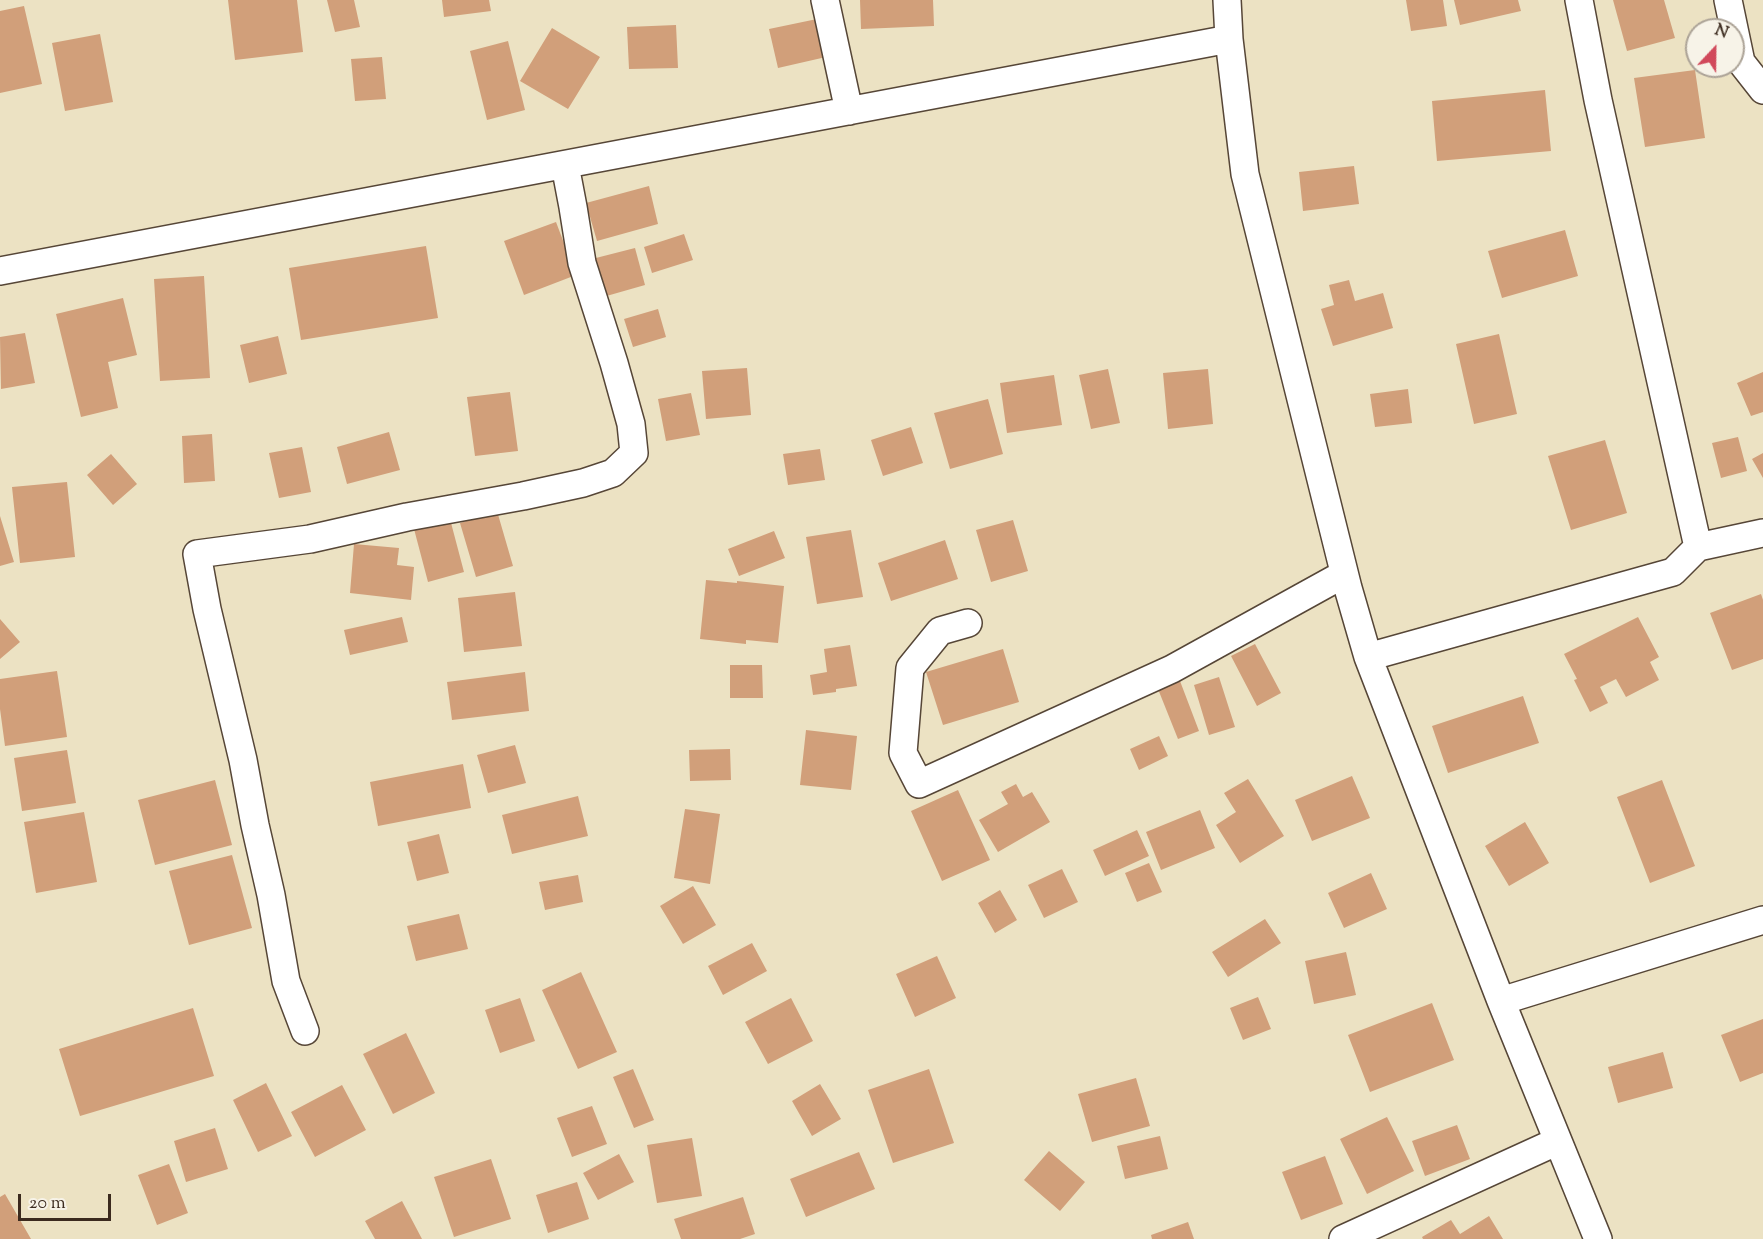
<!DOCTYPE html>
<style>
body{margin:0}
#map{position:relative;width:1763px;height:1239px;overflow:hidden;background:#ece2c3;font-family:"Sorts Mill Goudy",serif}
canvas{display:block}
.north{position:absolute;left:1685px;top:18px;width:60px;height:60px;box-sizing:border-box;background:#f7f3e8;border:2px solid #aca397;border-radius:50%;rotate:22deg;font-size:16px;font-weight:700;line-height:24px;text-align:center;color:#3b2a1e}
.north::after{content:'';display:block;margin:auto;width:21px;height:27px;background:#d1495b;clip-path:polygon(50% 0,100% 100%,50% 72%,0 100%)}
.scale{position:absolute;left:18px;top:1194px;width:93px;height:27px;box-sizing:border-box;border:3px solid #3b2a1e;border-top:0;padding-left:8px;font-size:18px;line-height:21px;white-space:nowrap;color:#3b2a1e;-webkit-text-stroke:4px #f7f3e8;paint-order:stroke}
</style>
<div id="map">
<canvas width="1763" height="1239"></canvas>
<div class="north">N</div>
<div class="scale">20 m</div>
</div>
<script>
const g = document.querySelector('canvas').getContext('2d');
g.lineJoin = 'round';
function fillPath(path, color) { g.fillStyle = color; g.fill(path, 'evenodd'); }
function strokePath(path, color, width, dash) { g.strokeStyle = color; g.lineWidth = width; g.lineCap = dash ? 'butt' : 'round'; g.setLineDash(dash || []); g.stroke(path); }
fillPath(new Path2D(`
 M228 0H297L303 52 235 60Z
 M327 0H354L360 27 335 32Z
 M442 0H489L491 11 444 17Z
 M860 0H933L934 26 861 29Z
 M1406 0H1443L1447 26 1411 31Z
 M1454 0H1518L1521 11 1460 25Z
 M1613 0H1664L1675 38 1627 51Z
 M24 6 42 84 0 93V11Z
 M817 19 826 57 778 68 769 29Z
 M676 25 678 68 629 69 627 27Z
 M552 28 600 57 568 109 520 81Z
 M100 34 113 102 65 111 52 43Z
 M508 41 525 110 487 120 470 51Z
 M382 57 386 99 355 101 351 59Z
 M1695 70 1705 138 1645 147 1634 78Z
 M1545 90 1551 151 1437 161 1432 101Z
 M1354 166 1359 204 1303 211 1299 172Z
 M649 186 658 224 597 241 586 203Z
 M556 222 576 275 524 295 504 241Z
 M1565 230 1578 276 1502 298 1488 251Z
 M684 234 693 260 652 273 644 247Z
 M426 246 438 318 301 340 289 268Z
 M635 248 645 285 603 297 592 259Z
 M204 276 210 378 160 381 154 279Z
 M1349 280 1355 301 1383 293 1393 328 1333 346 1321 309 1334 305 1329 285Z
 M123 298 137 355 108 362 118 408 81 417 56 314Z
 M658 309 666 337 633 347 624 319Z
 M25 333 35 383 1 389 0 337Z
 M1499 334 1517 414 1474 424 1456 344Z
 M278 336 287 374 249 383 240 345Z
 M747 368 751 415 706 419 702 371Z
 M1108 369 1120 423 1091 429 1079 375Z
 M1208 369 1213 424 1168 429 1163 373Z
 M1763 372V412L1751 416 1737 383Z
 M1054 375 1062 425 1007 433 1000 383Z
 M1408 389 1412 423 1375 427 1370 394Z
 M510 392 518 451 475 456 467 397Z
 M691 393 700 435 666 441 658 399Z
 M988 399 1003 454 950 469 934 413Z
 M911 427 923 463 883 476 871 440Z
 M389 432 400 470 347 484 337 447Z
 M212 434 215 481 184 483 182 436Z
 M1738 437 1747 471 1721 478 1712 443Z
 M1605 440 1627 513 1571 530 1548 456Z
 M302 447 311 492 279 498 269 453Z
 M820 449 825 480 788 485 783 454Z
 M1763 453V478L1752 459Z
 M111 454 137 484 113 505 87 475Z
 M67 482 75 557 20 563 12 487Z
 M497 511 513 566 476 577 460 523Z
 M0 516 14 562 0 566Z
 M450 519 464 572 428 582 414 529Z
 M1013 520 1028 571 991 582 976 530Z
 M851 530 863 597 817 604 806 537Z
 M774 531 785 558 739 576 728 549Z
 M945 540 958 579 891 601 878 563Z
 M354 544 399 548 397 565 414 567 411 600 350 593Z
 M706 580 737 583V581L784 586 778 643 746 640V644L700 639Z
 M515 592 522 646 464 652 458 598Z
 M1761 594 1763 600V659L1732 670 1710 613Z
 M402 617 408 642 350 655 344 630Z
 M1638 617 1659 657 1650 662 1659 680 1626 697 1616 679 1600 687 1608 703 1590 712 1574 680 1577 679 1564 654Z
 M0 619 20 642 0 659Z
 M1255 644 1281 693 1257 706 1231 656Z
 M850 645 857 686 836 689V692L813 695 810 675 827 672 824 649Z
 M1003 649 1019 702 943 725 926 672Z
 M730 665H762L763 698H730Z
 M57 671 67 737 5 746 0 709V679Z
 M525 672 529 711 452 720 447 682Z
 M1219 677 1235 727 1209 735 1194 685Z
 M1180 681 1199 731 1178 739 1158 689Z
 M1523 696 1539 743 1448 773 1432 726Z
 M806 730 857 736 851 790 800 785Z
 M1159 736 1168 756 1139 770 1130 749Z
 M515 745 526 783 488 793 477 755Z
 M730 749 731 780 690 781 689 750Z
 M67 750 76 803 22 811 14 758Z
 M463 764 471 808 378 826 370 782Z
 M1352 776 1370 818 1312 841 1295 800Z
 M1248 779 1284 836 1240 863 1216 825 1236 812 1224 793Z
 M215 780 232 845 155 865 138 800Z
 M1662 780 1695 866 1650 883 1617 797Z
 M1016 784 1023 797 1032 792 1050 822 998 852 979 820 1008 804 1001 792Z
 M958 790 990 860 942 881 911 811Z
 M578 796 588 836 512 854 502 815Z
 M685 809 720 814 710 884 674 878Z
 M1200 810 1215 848 1161 870 1146 832Z
 M84 812 97 882 36 893 24 822Z
 M1525 822 1549 863 1509 886 1485 846Z
 M1137 830 1149 856 1105 876 1093 850Z
 M439 834 449 873 417 881 407 842Z
 M232 855 252 928 189 945 169 871Z
 M1149 863 1162 892 1137 902 1125 873Z
 M1062 869 1078 902 1044 918 1028 885Z
 M1371 873 1387 909 1344 928 1328 893Z
 M578 875 583 902 545 910 539 882Z
 M693 886 716 925 683 944 660 906Z
 M1000 890 1017 920 995 933 978 903Z
 M459 914 468 949 416 961 407 926Z
 M1265 919 1281 943 1228 977 1212 952Z
 M752 943 767 971 723 995 708 966Z
 M1346 952 1356 995 1314 1004 1305 961Z
 M937 956 956 998 915 1017 896 974Z
 M581 972 617 1052 578 1069 542 990Z
 M1258 997 1271 1029 1243 1040 1230 1008Z
 M520 998 535 1041 500 1053 485 1010Z
 M791 998 813 1041 768 1064 745 1022Z
 M1432 1003 1454 1060 1370 1092 1348 1035Z
 M193 1008 214 1076 80 1116 59 1049Z
 M1763 1019V1073L1740 1082 1721 1035Z
 M406 1033 435 1093 393 1114 363 1054Z
 M1663 1052 1673 1088 1618 1103 1608 1067Z
 M633 1069 654 1120 634 1128 613 1077Z
 M929 1069 954 1143 893 1163 868 1090Z
 M1136 1078 1150 1126 1092 1142 1078 1094Z
 M266 1083 292 1136 258 1152 233 1100Z
 M820 1084 841 1119 812 1136 792 1101Z
 M342 1085 366 1130 315 1157 291 1112Z
 M592 1106 607 1144 572 1157 557 1118Z
 M1387 1117 1414 1171 1367 1194 1340 1139Z
 M1457 1125 1470 1159 1425 1176 1412 1141Z
 M215 1128 228 1169 186 1182 174 1141Z
 M1160 1136 1168 1169 1125 1179 1117 1146Z
 M692 1138 702 1196 657 1203 647 1145Z
 M1049 1151 1085 1182 1060 1211 1024 1180Z
 M859 1152 875 1189 806 1217 790 1179Z
 M619 1154 634 1182 598 1200 583 1173Z
 M1325 1156 1343 1204 1301 1220 1282 1172Z
 M491 1159 511 1219 454 1237 434 1177Z
 M169 1164 188 1213 157 1225 138 1175Z
 M577 1182 589 1219 548 1233 536 1195Z
 M5 1194 31 1239H0V1197Z
 M743 1197 755 1234 740 1239H681L674 1219Z
 M402 1201 422 1239H375L365 1221Z
 M1489 1216 1503 1239H1423L1422 1237 1451 1220 1460 1234Z
 M1188 1222 1194 1239H1152L1151 1235Z`), '#d19f7a');
const street = new Path2D(`
 M825 0 849 111
 M1227 0 1229 39 1245 174 1348 588 1368 657 1501 1001 1598 1239
 M1728 0 1741 62 1763 90
 M0 271 1229 39
 M1698 547 1763 533
 M968 623 940 631 910 668 903 753 919 784 1172 669 1344 574
 M1368 657 1673 572 1698 547 1598 100 1579 0
 M1501 1001 1763 920
 M305 1031 286 981 271 895 255 825 243 760 207 609 197 554 310 539 407 517 523 496 583 483 613 473 634 453 631 424 614 363 582 263 573 207 565 165
 M1343 1239 1558 1141`);
strokePath(street, '#564637', 30);
strokePath(street, '#fff', 27);
</script>
